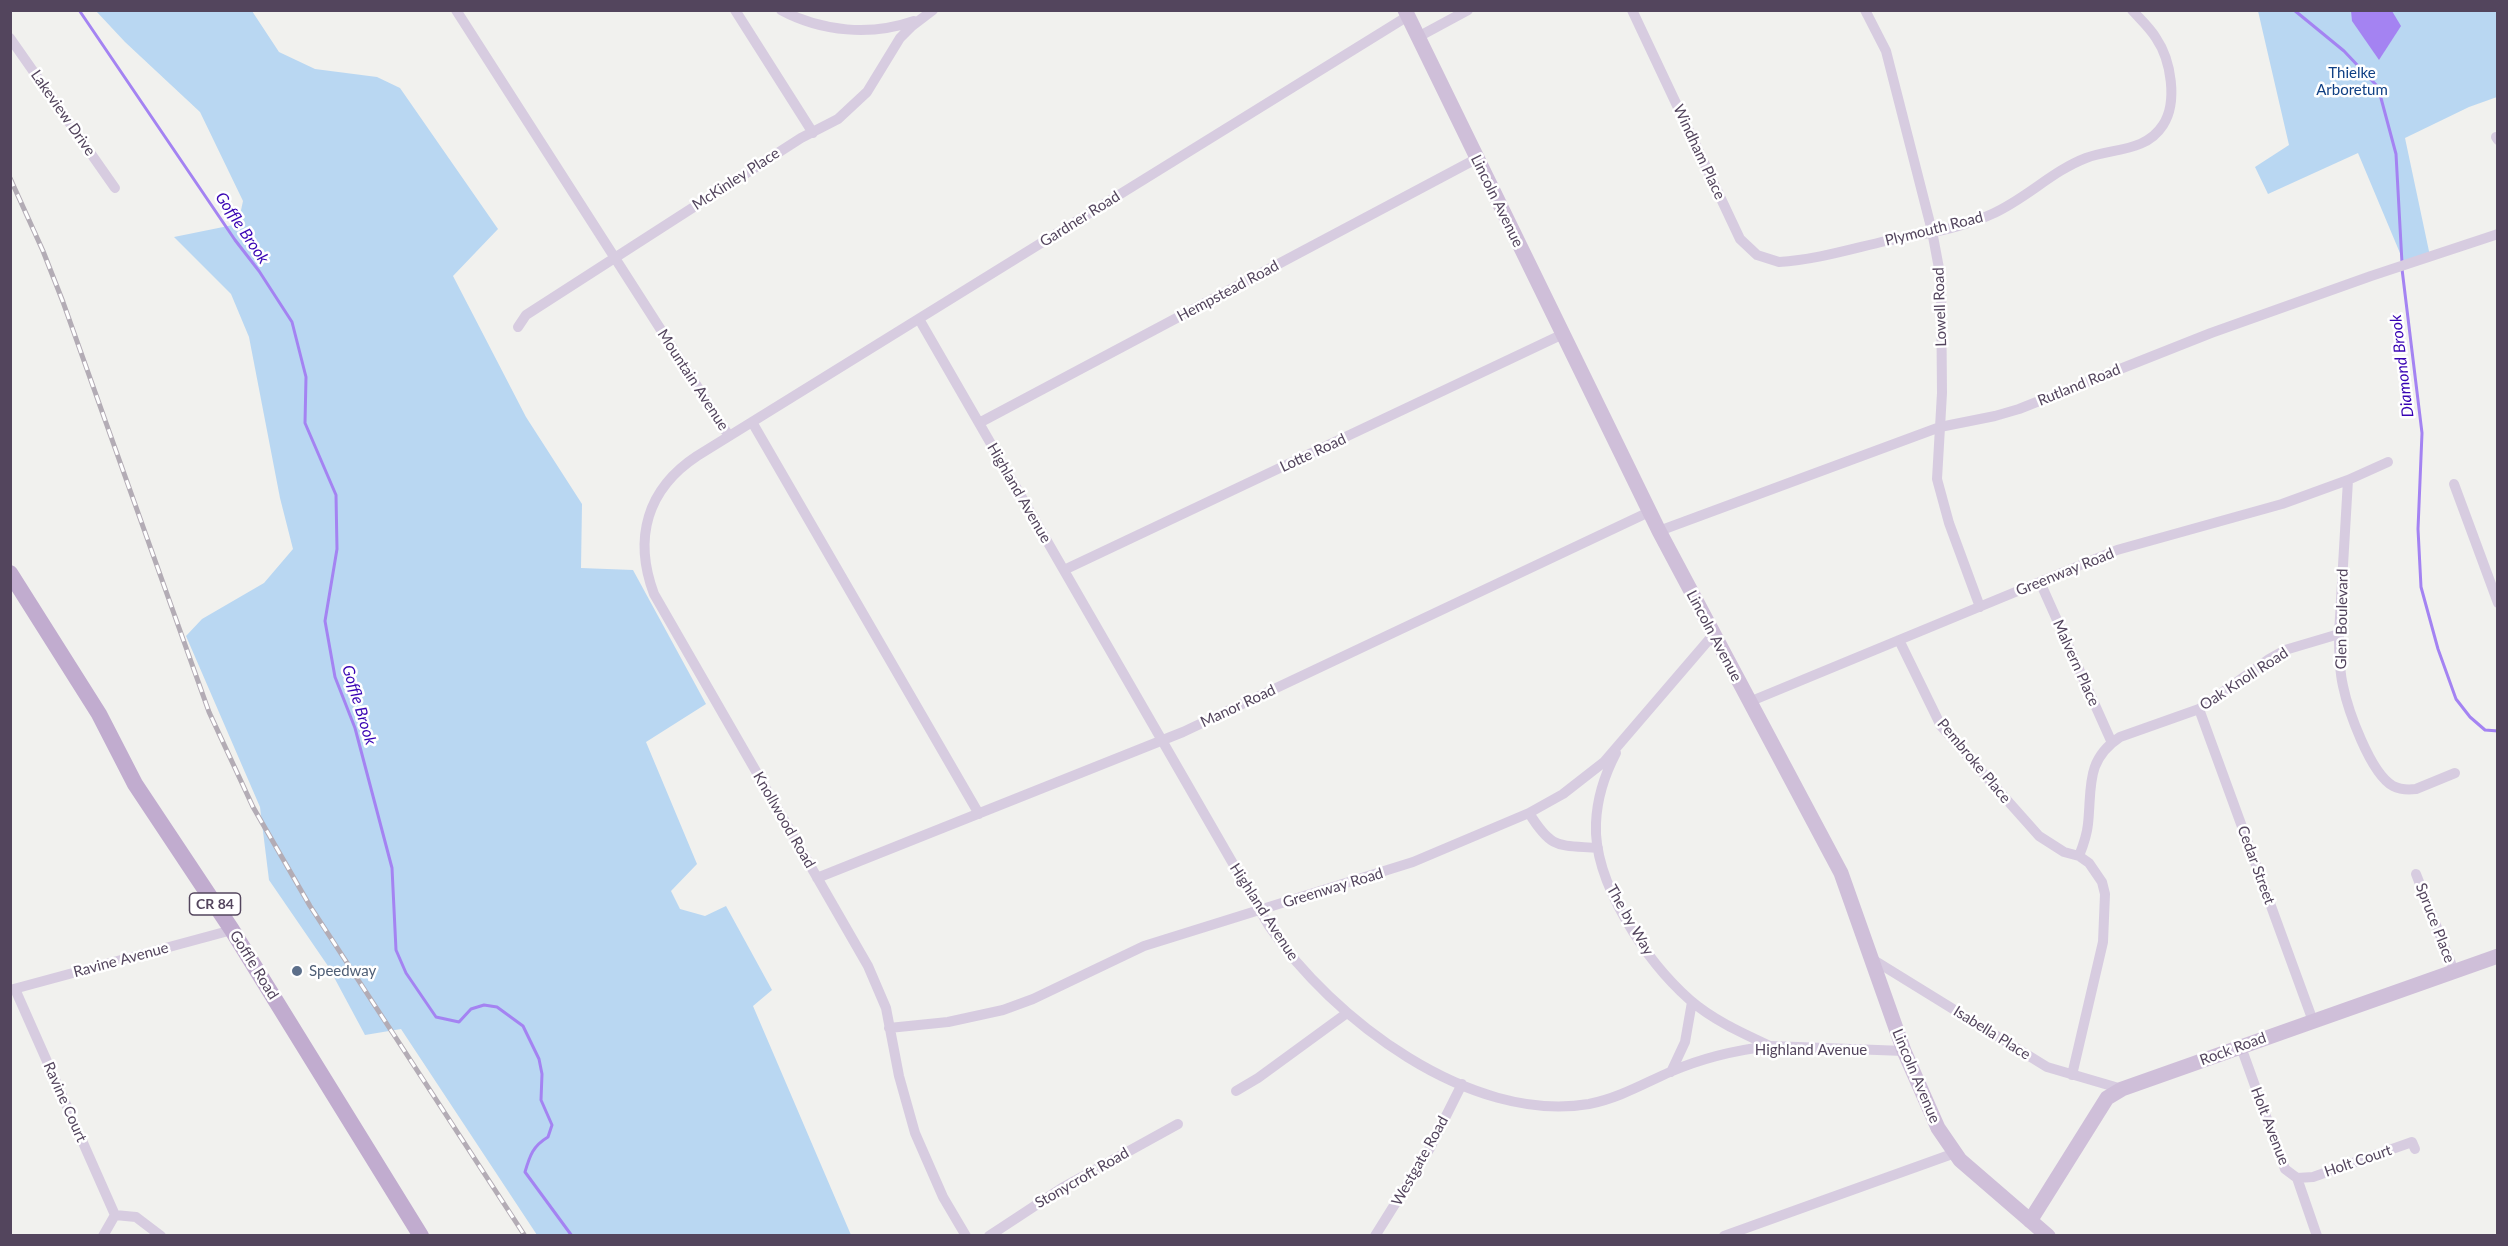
<!DOCTYPE html>
<style>
body{margin:0}
#map{position:relative;width:2508px;height:1246px;overflow:hidden;background:#f1f1ee;font-family:Lato,sans-serif}
canvas{display:block}
.frame{position:absolute;inset:0;border:12px solid #53455d;pointer-events:none}
</style>
<div id="map">
<canvas width="2508" height="1246"></canvas>
<div class="frame"></div>
</div>
<script>
const g = document.querySelector('canvas').getContext('2d');
g.lineJoin = 'round';
function fillPath(path, color) { g.fillStyle = color; g.fill(path, 'evenodd'); }
function strokePath(path, color, width, dash) { g.strokeStyle = color; g.lineWidth = width; g.lineCap = dash ? 'butt' : 'round'; g.setLineDash(dash || []); g.stroke(path); }
function write(font, color, halo, rows, align = 'center') {
  g.font = font + ' Lato,sans-serif'; g.lineWidth = 5; g.setLineDash([]); g.textBaseline = 'middle'; g.strokeStyle = halo; g.fillStyle = color; for (const [text, x, y, turn = 0] of rows) {
    g.save(); g.translate(x, y); g.rotate((+turn || 0) * Math.PI / 180); g.textAlign = isNaN(turn) ? turn : align; if (halo) g.strokeText(text, 0, 0); g.fillText(text, 0, 0); g.restore();
  }
}
fillPath(new Path2D(`
 M96 11H252L279 52 315 69 377 77 400 88 498 229 453 276 526 417 582 504 581 568 633 570 706 704 646 742 697 864 671 891 680 909 705 916 726 906 772 990 753 1006 851 1235H537L401 1029 365 1035 328 966 269 880 260 807 186 636 202 619 264 583 293 549 280 498 249 337 231 294 174 237 238 224 243 201 200 112 125 42Z
 M2258 11H2497V97L2469 107 2405 138 2430 256 2405 265 2358 153 2268 194 2255 167 2289 145Z`), '#b9d7f2');
fillPath(new Path2D(`
 M2351 11H2392L2401 26 2379 60 2352 21Z`), '#a483f2');
strokePath(new Path2D(`
 M79 10 235 240 259 271 292 322 306 377 305 423 336 495 337 549 325 621 335 677 355 728 392 868 396 950 406 973 436 1017 459 1022 471 1009 484 1005 497 1007 523 1026 539 1059 542 1074 541 1100 552 1125 548 1137C533 1146 530 1155 525 1172L572 1236
 M2294 10 2344 51 2378 87 2396 154 2402 263
 M2402 269 2422 433 2418 529 2421 587 2438 649 2456 699 2470 717 2485 730 2498 731`), '#a483f2', 3);
strokePath(new Path2D(`
 M456 10 729 436
 M735 10 813 133
 M781 10C822 32 871 36 914 21
 M1632 10 1740 239 1757 255 1779 262C1815 260 1851 249 1886 241 1921 234 1960 229 1992 214 2026 199 2052 171 2086 158 2113 148 2146 152 2163 125 2178 102 2171 60 2156 38 2150 28 2140 19 2132 10
 M1865 10 1886 51 1932 231 1941 279 1942 393 1937 479 1949 523 1980 607
 M1418 37 1468 10
 M10 38 115 188
 M2496 137 2498 140
 M919 319 1269 926C1332 1019 1470 1124 1589 1104 1619 1098 1643 1084 1670 1072 1702 1058 1736 1050 1771 1046L1904 1051
 M518 327 526 315 801 138 838 119 867 92 900 38 912 26 933 10
 M752 422 979 814
 M979 423 1476 159
 M2348 480 2339 634C2339 651 2339 669 2343 686 2348 710 2370 773 2393 786 2399 789 2408 790 2416 789L2455 773
 M2454 484 2498 603
 M1659 531 1940 427 1995 416 2019 409 2211 333 2371 276 2498 234
 M1064 570 1561 335
 M2040 582 2112 743
 M1899 640 1941 726 2039 836 2064 852 2079 856 2089 863 2102 882 2105 894 2103 942 2072 1075
 M1749 702 2117 550 2282 504 2348 480 2388 462
 M2199 709 2313 1021
 M1616 753C1605 774 1597 799 1596 823 1593 883 1647 962 1690 1000 1713 1020 1742 1033 1770 1046
 M1529 813C1552 850 1558 845 1598 848
 M2079 856C2083 846 2087 835 2088 824 2092 788 2085 760 2120 737L2199 709 2269 659 2285 650 2339 634
 M2416 874 2454 971
 M817 878 1183 732 1649 512
 M1872 959 2047 1067 2122 1089
 M15 989 115 1215
 M10 990 232 930
 M889 1028 948 1022 1003 1010 1033 999 1144 946 1413 862 1529 813 1563 794 1604 762 1713 635
 M2241 1047 2285 1169 2297 1178 2317 1236
 M1671 1072 1685 1042 1692 1002
 M1236 1091 1258 1078 1347 1013
 M2297 1178 2313 1177 2412 1142 2415 1149
 M115 1215 136 1217 161 1236
 M103 1236 115 1215
 M966 1236 943 1197 915 1133 899 1076 886 1008 868 966 654 594C633 538 647 489 697 456L1408 16
 M989 1236 1062 1188 1178 1124
 M1375 1236 1430 1148 1462 1084
 M1724 1236 1955 1153`), '#d7cce0', 10);
strokePath(new Path2D(`
 M1405 10 1659 531 1841 873 1904 1051 1938 1128 1960 1160 2048 1236
 M2030 1221 2107 1098 2122 1089 2498 956`), '#cfbfd9', 15);
strokePath(new Path2D(`
 M10 573 99 714 135 784 232 930 421 1236`), '#c1accf', 16);
const rail = new Path2D(`
 M10 178 43 251 63 302 209 712 253 807 310 906 525 1236`);
strokePath(rail, '#b3acb5', 5);
strokePath(rail, '#fff', 3, [9]);
for (const [x, y, r, color] of [
 [297,971,6,"#5c6f8a"]
]) { const dot = new Path2D(); dot.arc(x, y, r, 0, 2 * Math.PI); g.fillStyle = color; g.fill(dot); strokePath(dot, '#fff', 2); }
for (const [x, y, w] of [
 [215,904,51]
]) { const box = new Path2D(); box.roundRect(x - w / 2, y - 11, w, 22, 4.5); g.fillStyle = '#fff'; g.fill(box); strokePath(box, '#53455d', 1.5); }
write('bold 14px', '#53455d', null, [
 ["CR 84",215,904]
]);
write('15px', '#104084', '#fff', [
 ["Thielke",2352,73],
 ["Arboretum",2352,90]
]);
write('15px', '#53455d', '#fff', [
 ["Lakeview Drive",63,113,55],
 ["Windham Place",1699,152,65],
 ["McKinley Place",736,179,-33],
 ["Lincoln Avenue",1497,201,64],
 ["Gardner Road",1080,219,-32],
 ["Plymouth Road",1934,229,-14],
 ["Hempstead Road",1228,291,-28],
 ["Lowell Road",1940,307,-92],
 ["Mountain Avenue",693,380,57],
 ["Rutland Road",2079,385,-22],
 ["Lotte Road",1313,453,-25],
 ["Highland Avenue",1019,493,60],
 ["Greenway Road",2065,572,-22],
 ["Glen Boulevard",2342,619,-89],
 ["Lincoln Avenue",1714,636,62],
 ["Malvern Place",2076,663,66],
 ["Oak Knoll Road",2244,679,-33],
 ["Manor Road",1238,706,-25],
 ["Pembroke Place",1974,761,50],
 ["Knollwood Road",784,820,60],
 ["Cedar Street",2256,865,70],
 ["Greenway Road",1333,888,-17],
 ["Highland Avenue",1264,912,57],
 ["The by Way",1630,920,60],
 ["Spruce Place",2435,923,69],
 ["Ravine Avenue",121,960,-15],
 ["Goffle Road",254,965,58],
 ["Isabella Place",1992,1033,32],
 ["Rock Road",2233,1049,-20],
 ["Highland Avenue",1811,1050],
 ["Lincoln Avenue",1916,1076,67],
 ["Ravine Court",65,1102,66],
 ["Holt Avenue",2270,1126,69],
 ["Westgate Road",1420,1161,-61],
 ["Holt Court",2358,1161,-19],
 ["Stonycroft Road",1082,1178,-30]
]);
write('15px', '#4e5e75', '#fff', [
 ["Speedway",309,971]
], 'left');
write('italic 16px', '#3702b3', '#fff', [
 ["Goffle Brook",242,228,56],
 ["Diamond Brook",2402,366,-97],
 ["Goffle Brook",359,705,73]
]);
</script>
